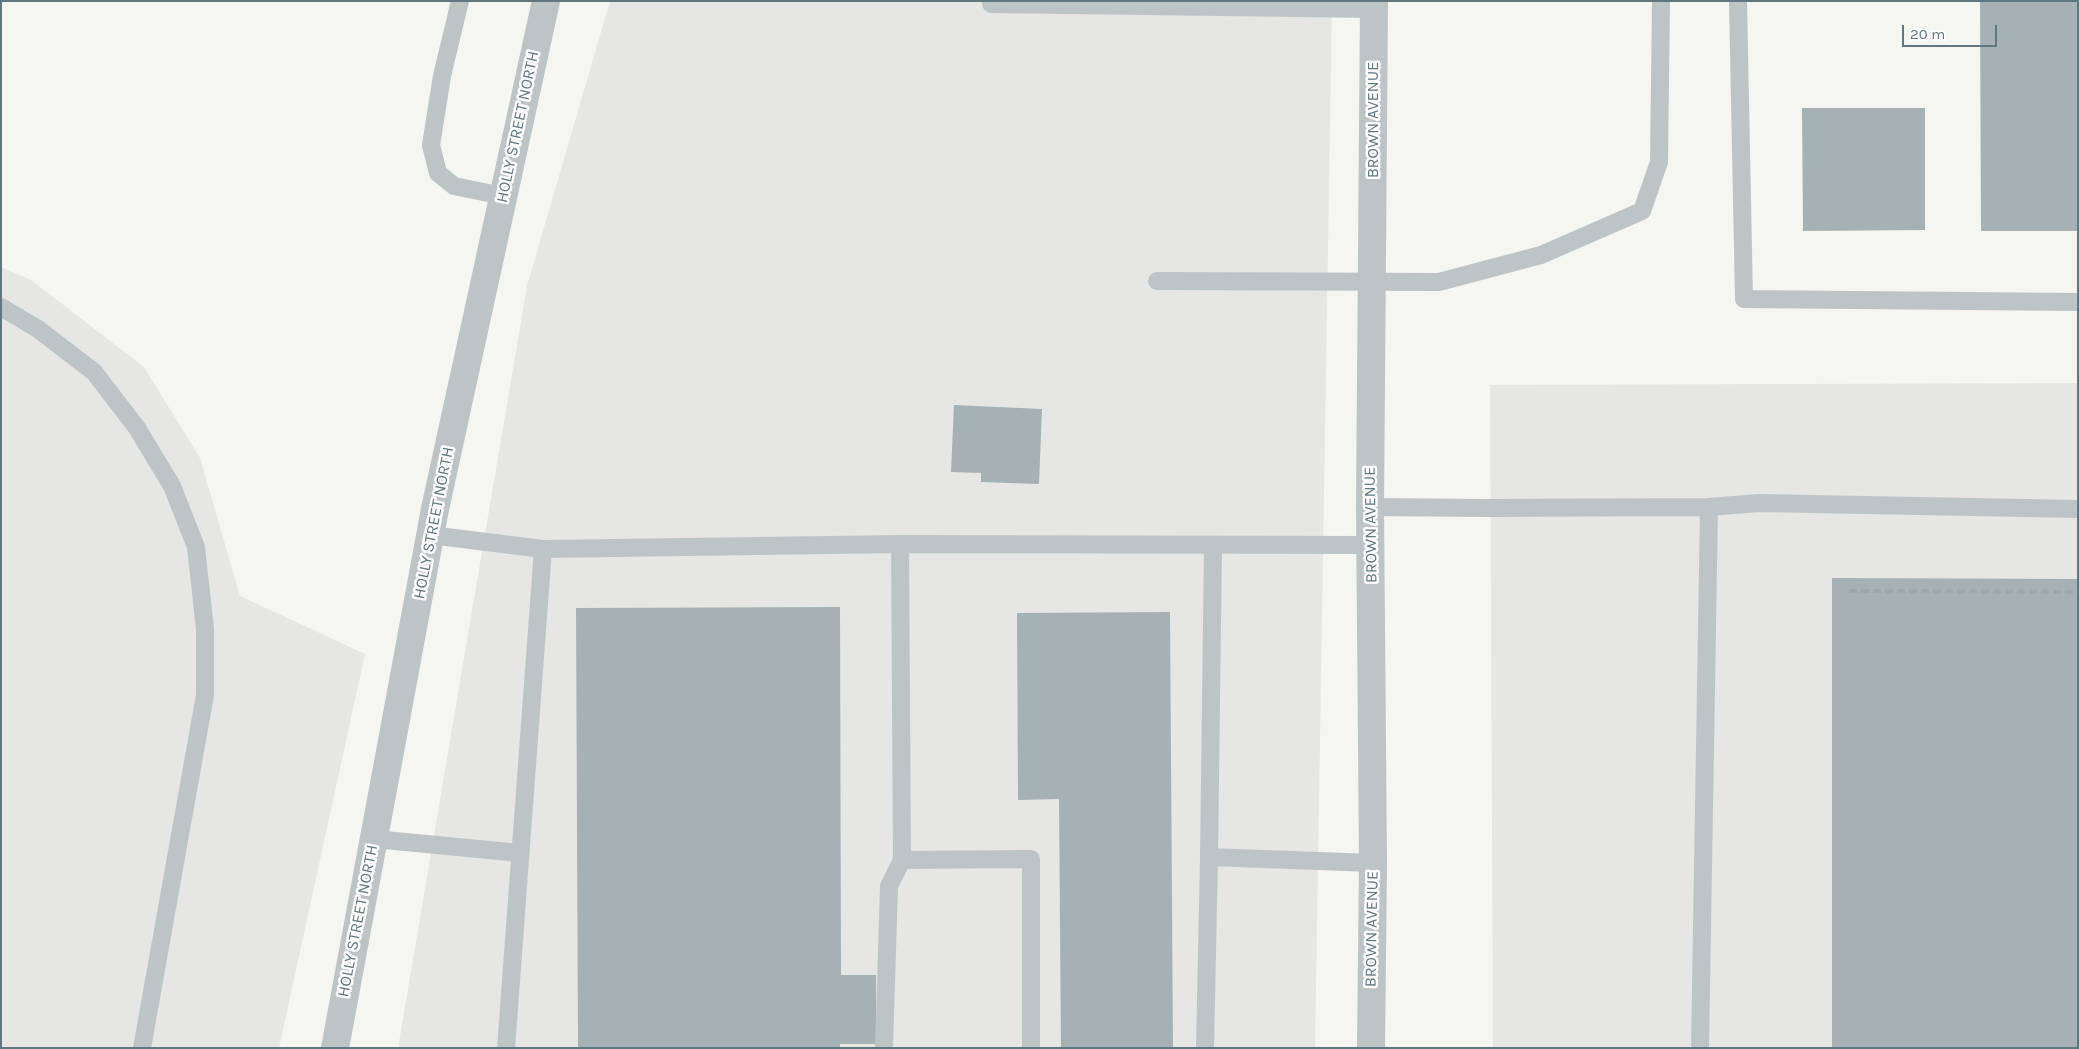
<!DOCTYPE html>
<style>
body{margin:0}
#map{position:relative;width:2079px;height:1049px;overflow:hidden;background:#f5f5f1;font-family:Karla,sans-serif}
canvas{display:block}
.frame{position:absolute;inset:0;border:2px solid #5f777e;pointer-events:none}
.scale{position:absolute;left:1902px;top:25px;width:95px;height:22px;box-sizing:border-box;border:2px solid #5f777e;border-top:0;padding-left:6px;font-size:15px;line-height:18px;white-space:nowrap;color:#5f777e;-webkit-text-stroke:4px #fff;paint-order:stroke}
</style>
<div id="map">
<canvas width="2079" height="1049"></canvas>
<div class="frame"></div>
<div class="scale">20 m</div>
</div>
<script>
const g = document.querySelector('canvas').getContext('2d');
g.lineJoin = 'round';
function fillPath(path, color) { g.fillStyle = color; g.fill(path, 'evenodd'); }
function strokePath(path, color, width, dash) { g.strokeStyle = color; g.lineWidth = width; g.lineCap = dash ? 'butt' : 'round'; g.setLineDash(dash || []); g.stroke(path); }
function write(font, color, halo, rows, align = 'center') {
  g.font = font + ' Karla,sans-serif'; g.lineWidth = 5; g.setLineDash([]); g.textBaseline = 'middle'; g.strokeStyle = halo; g.fillStyle = color; for (const [text, x, y, turn = 0] of rows) {
    g.save(); g.translate(x, y); g.rotate((+turn || 0) * Math.PI / 180); g.textAlign = isNaN(turn) ? turn : align; if (halo) g.strokeText(text, 0, 0); g.fillText(text, 0, 0); g.restore();
  }
}
fillPath(new Path2D(`
 M610 1H1332L1315 1048H398L527 286Z
 M1 267 31 280 144 367 200 458 240 596 365 654 279 1048H1Z
 M2078 383V1048H1493L1490 385Z`), '#e6e6e5');
fillPath(new Path2D(`
 M1980 1H2078V231H1981Z
 M1802 108H1925V230L1803 231Z
 M954 405 1042 409 1039 484 981 482V473L951 472Z
 M1832 578 2078 579V1048H1832Z
 M840 607 841 975H876V1044H840V1048H578L576 608Z
 M1170 612 1173 1048H1061L1059 799 1018 800 1017 613Z`), '#a5b1b4');
strokePath(new Path2D(`
 M460 1 442 76 431 145 438 173 454 186 503 196
 M991 1V4L1374 9
 M1738 1 1744 299 2078 302
 M1157 281 1439 282 1541 255 1642 211 1659 162 1661 1
 M1 307 38 329 94 372 137 428 172 486 196 547 205 629V695L142 1048
 M1370 507 1488 508 1709 507 1700 1048
 M1709 507 1759 503 2078 509
 M430 535 543 549
 M900 544 902 860
 M374 839 520 853
 M1209 857 1213 546
 M506 1048 543 549 900 544 1371 545
 M884 1048 889 886 902 860 1031 859V1048
 M1205 1048 1209 857 1373 863`), '#bdc4c6', 18);
strokePath(new Path2D(`
 M335 1048 435 509 546 1
 M1371 1048 1373 863 1370 507 1374 1`), '#bdc4c6', 28);
strokePath(new Path2D(`
 M1849 591 2078 592`), '#9ea8ac', 4, [8, 4]);
write('16px', '#5f777e', '#fff', [
 ["BROWN AVENUE",1373,120,-90],
 ["HOLLY STREET NORTH",518,127,-78],
 ["HOLLY STREET NORTH",434,523,-79],
 ["BROWN AVENUE",1371,525,-91],
 ["HOLLY STREET NORTH",358,921,-79],
 ["BROWN AVENUE",1372,929,-89]
]);
</script>
